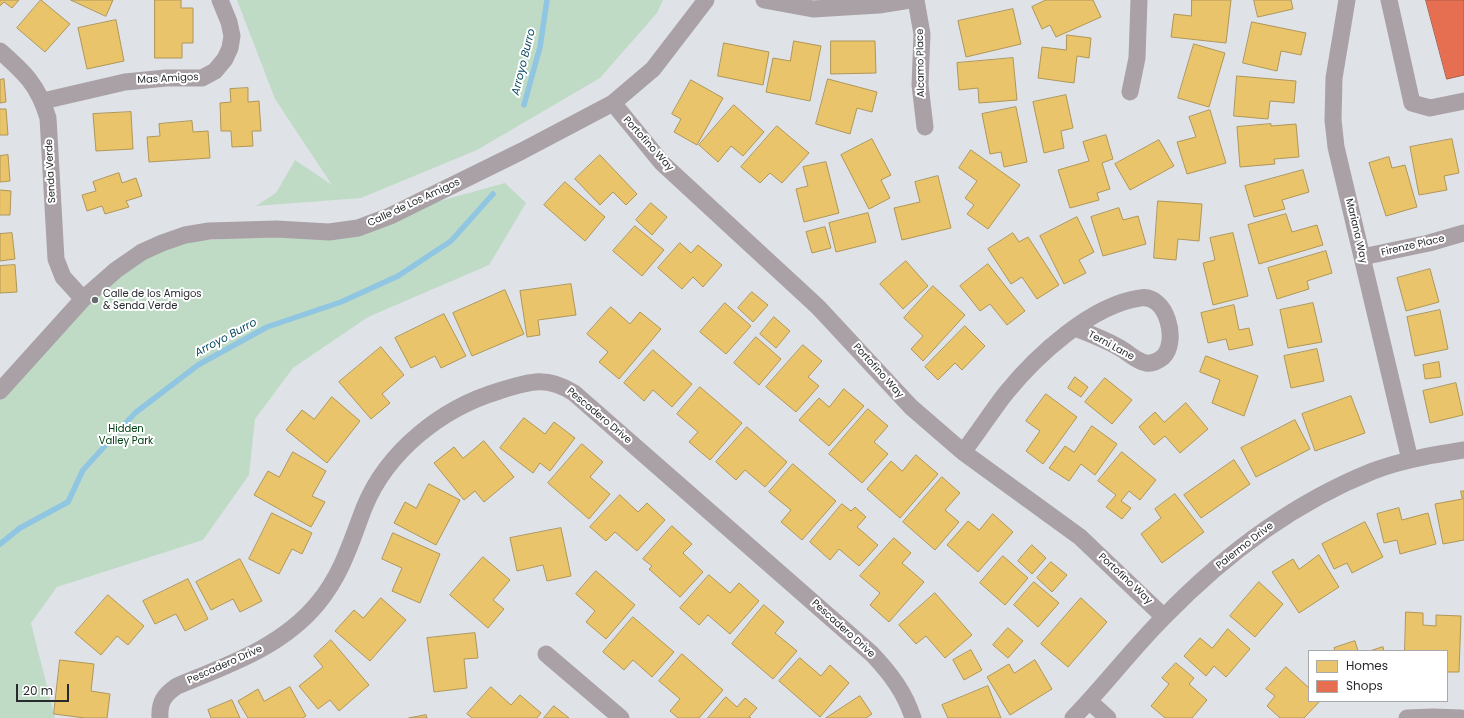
<!DOCTYPE html>
<style>
body{margin:0}
#map{position:relative;width:1464px;height:718px;overflow:hidden;background:#dfe3e8;font-family:Poppins,sans-serif}
canvas{display:block}
.legend{position:absolute;left:1308px;top:650px;width:140px;height:52px;box-sizing:border-box;background:#fff;border:1px solid #a9a9ab;margin:0;padding:5px 7px;list-style:none;font-size:12px;color:#27292d}
.legend li{display:flex;align-items:center;gap:8px;height:20px}
.legend b{width:20px;border:1px solid #a9a9ab}
.scale{position:absolute;left:16px;top:684px;width:53px;height:18px;box-sizing:border-box;border:2px solid #27292d;border-top:0;padding-left:5px;font-size:12px;line-height:14px;white-space:nowrap;color:#27292d;-webkit-text-stroke:3px #fff;paint-order:stroke}
</style>
<div id="map">
<canvas width="1464" height="718"></canvas>
<ul class="legend">
<li><b style="height:11px;background:#e9c46a"></b>Homes</li>
<li><b style="height:11px;background:#e76f51"></b>Shops</li>
</ul>
<div class="scale">20 m</div>
</div>
<script>
const g = document.querySelector('canvas').getContext('2d');
g.lineJoin = 'round';
function fillPath(path, color) { g.fillStyle = color; g.fill(path, 'evenodd'); }
function strokePath(path, color, width, dash) { g.strokeStyle = color; g.lineWidth = width; g.lineCap = dash ? 'butt' : 'round'; g.setLineDash(dash || []); g.stroke(path); }
function write(font, color, halo, rows, align = 'center') {
  g.font = font + ' Poppins,sans-serif'; g.lineWidth = 4; g.setLineDash([]); g.textBaseline = 'middle'; g.strokeStyle = halo; g.fillStyle = color; for (const [text, x, y, turn = 0] of rows) {
    g.save(); g.translate(x, y); g.rotate((+turn || 0) * Math.PI / 180); g.textAlign = isNaN(turn) ? turn : align; if (halo) g.strokeText(text, 0, 0); g.fillText(text, 0, 0); g.restore();
  }
}
fillPath(new Path2D(`
 M237 0H663L657 13 600 78 477 150 361 198 256 206 276 193 295 160 332 185 275 99Z
 M505 183 526 203 489 265 368 317 293 368 255 419 249 475 203 540 57 587 31 623 55 718H0V391L51 333 162 243 328 232Z`), '#bfdbc6');
const homes = new Path2D(`
 M0 0H19L12 8 4 2 0 6Z
 M41 0 70 24 45 52 17 28Z
 M71 0H113L106 16Z
 M155 0H181V8H193V43H182V58H155Z
 M1046 0H1093L1101 17 1056 37 1050 25 1042 29 1032 7Z
 M1192 0H1231L1226 43 1171 37 1174 14 1191 16Z
 M1254 0H1291L1293 9 1258 17Z
 M1013 9 1021 44 966 57 958 21Z
 M116 20 124 61 87 69 78 28Z
 M1252 22 1306 33 1301 55 1281 51 1277 71 1243 63Z
 M1067 35 1091 38 1089 58 1077 56 1074 83 1038 78 1042 47 1066 50Z
 M794 41 821 46 810 101 766 92 773 58 790 61Z
 M831 41H875L876 73 831 74Z
 M724 43 769 52 763 85 718 76Z
 M1194 44 1225 53 1209 107 1178 98Z
 M1013 58 1017 100 979 103 978 88 959 90 957 63Z
 M1237 76 1296 81 1294 103 1270 101 1268 119 1234 116Z
 M4 79 6 102 0 103V80Z
 M828 79 877 92 872 112 857 108 850 134 816 124Z
 M691 80 723 98 697 145 674 132 681 119 672 114Z
 M248 88V102L259 101 261 131H252L253 146 232 147 231 131H221L220 103 231 102 230 89Z
 M1066 95 1073 128 1061 131 1064 148 1044 153 1033 102Z
 M734 105 764 132 743 156 731 146 718 162 699 145Z
 M1016 107 1027 162 1004 167 1001 152 990 154 982 114Z
 M0 109H6L8 135H0Z
 M1210 110 1226 163 1187 174 1177 142 1196 137 1189 117Z
 M131 112 133 149 96 151 93 114Z
 M192 121 193 132 208 131 210 158 149 162 147 137 160 136 159 124Z
 M1271 124V126L1296 124 1299 157 1274 159 1275 164 1240 167 1237 127Z
 M777 126 809 153 782 183 770 173 760 183 741 167Z
 M1106 135 1113 159 1102 163 1110 189 1097 193 1099 200 1070 208 1058 170 1089 161 1083 142Z
 M872 139 891 175 881 180 890 198 869 209 841 155Z
 M1452 139 1459 173 1444 176 1447 190 1419 195 1410 147Z
 M1159 140 1174 166 1130 190 1115 164Z
 M971 150 1020 185 988 229 967 214 974 205 965 198 977 181 959 168Z
 M8 155 10 181 0 182V156Z
 M600 155 637 194 626 205 613 192 600 205 575 179Z
 M1389 157 1392 168 1405 165 1417 207 1386 216 1369 163Z
 M826 162 839 213 804 222 796 189 808 186 803 167Z
 M1303 170 1309 192 1282 200 1285 209 1254 217 1245 186Z
 M119 173 122 183 136 178 142 196 126 201 129 207 105 214 102 206 87 211 82 195 96 191 93 182Z
 M938 176 951 228 902 240 894 208 920 202 915 182Z
 M565 182 605 217 585 241 544 205Z
 M0 190 11 191 10 215H0Z
 M1158 201 1202 204 1199 241 1178 239 1176 260 1154 258Z
 M651 203 667 217 652 235 636 220Z
 M1119 208 1123 220 1138 216 1146 244 1103 256 1091 217Z
 M868 213 876 242 836 252 829 223Z
 M1286 214 1292 232 1317 225 1323 245 1259 264 1248 225Z
 M1077 217 1094 252 1079 260 1086 273 1064 284 1040 236Z
 M635 226 664 250 642 276 613 251Z
 M825 227 831 248 812 253 806 232Z
 M12 233 15 259 0 261V234Z
 M1013 233 1019 242 1028 237 1059 285 1037 299 1022 277 1011 284 988 249Z
 M1233 233 1248 296 1213 305 1203 263 1215 260 1210 238Z
 M680 243 691 253 698 245 722 265 703 287 693 277 682 289 658 268Z
 M1326 251 1332 273 1307 281 1309 289 1277 299 1268 268Z
 M906 261 928 286 903 309 880 284Z
 M988 264 1025 311 1007 325 990 304 980 311 960 286Z
 M15 265 17 292 0 293V266Z
 M1430 269 1439 302 1406 311 1397 278Z
 M571 284 576 315 538 320 540 335 527 337 520 291Z
 M933 286 965 315 923 361 911 349 923 336 904 318Z
 M505 290 524 334 472 356 453 313Z
 M752 292 768 305 753 322 738 308Z
 M725 303 751 326 726 354 700 332Z
 M1313 303 1322 342 1288 348 1280 310Z
 M1234 305 1239 330 1249 328 1253 345 1229 350 1226 339 1208 343 1201 313Z
 M611 307 630 324 640 312 661 329 619 379 599 362 608 352 587 334Z
 M1440 310 1448 349 1415 356 1407 317Z
 M444 314 466 356 441 368 435 356 411 368 395 338Z
 M774 317 790 331 776 348 760 334Z
 M965 326 985 346 962 370 955 363 938 380 925 367Z
 M756 337 781 359 759 385 734 363Z
 M803 345 822 361 808 377 819 386 796 412 766 387Z
 M381 347 404 375 382 394 390 403 371 419 339 382Z
 M1317 349 1324 381 1291 388 1284 356Z
 M653 350 692 384 672 407 653 390 644 401 624 383Z
 M1206 356 1258 376 1244 416 1212 403 1220 380 1200 372Z
 M1439 362 1441 377 1425 379 1423 365Z
 M1075 377 1088 387 1081 397 1068 388Z
 M1105 378 1132 400 1112 424 1085 402Z
 M1456 383 1463 415 1430 423 1423 391Z
 M700 387 742 423 710 460 689 442 698 432 677 414Z
 M844 389 864 406 829 446 799 420 819 398 829 407Z
 M1046 394 1077 417 1043 464 1026 451 1040 431 1026 421Z
 M1351 396 1365 433 1315 451 1302 414Z
 M332 397 360 421 327 463 286 430 302 410 314 419Z
 M1186 403 1208 429 1180 453 1165 436 1154 445 1139 427 1155 412 1164 422Z
 M868 409 888 426 874 442 888 454 862 483 829 454Z
 M524 418 545 434 554 422 575 438 550 471 540 463 533 473 500 448Z
 M1295 420 1310 449 1256 477 1241 448Z
 M1092 426 1117 444 1095 475 1081 464 1069 481 1049 468 1065 446 1074 452Z
 M747 427 787 462 765 487 745 470 736 480 716 462Z
 M484 441 514 477 484 502 475 491 464 500 434 463 454 447 463 458Z
 M582 444 603 462 590 477 610 494 589 519 548 483Z
 M293 452 326 471 312 496 325 502 311 527 254 495 268 471 279 477Z
 M1122 452 1156 480 1140 500 1129 491 1121 501 1131 508 1122 519 1106 507 1116 495 1098 481Z
 M916 455 938 474 900 518 867 489 891 461 902 471Z
 M1234 460 1250 484 1201 518 1184 495Z
 M793 464 836 501 802 540 781 522 791 510 769 492Z
 M942 477 960 493 945 510 959 522 935 550 903 522Z
 M429 484 460 500 436 545 394 523 405 502 416 508Z
 M1461 491H1464V540L1443 544 1435 504 1462 499Z
 M1175 494 1204 532 1162 563 1141 534 1161 518 1155 509Z
 M620 495 638 512 647 503 665 520 637 551 615 532 606 541 590 527Z
 M842 504 851 511 855 507 866 517 857 527 878 545 859 566 839 549 830 560 810 542Z
 M1399 508 1402 520 1428 513 1436 544 1400 554 1397 540 1384 543 1377 514Z
 M272 513 312 533 302 554 292 549 279 574 249 559Z
 M993 514 1013 532 978 572 947 545 968 521 979 530Z
 M1365 522 1383 557 1352 573 1347 563 1334 569 1322 544Z
 M672 526 692 544 683 553 703 572 680 597 649 569 652 566 643 559Z
 M561 528 571 576 547 581 543 565 517 571 510 538Z
 M393 533 440 554 420 603 392 591 402 568 382 559Z
 M894 538 911 553 902 563 924 582 889 622 870 605 880 593 860 576Z
 M1032 545 1046 558 1032 574 1018 561Z
 M1319 555 1339 587 1299 613 1272 572 1293 559 1299 569Z
 M1003 556 1028 578 1005 605 980 583Z
 M483 557 510 580 493 600 504 609 488 628 450 595Z
 M240 559 262 601 240 612 233 599 211 610 196 582Z
 M1051 562 1067 575 1052 592 1037 578Z
 M596 571 635 605 606 639 586 622 595 611 576 594Z
 M709 575 730 593 739 583 759 601 730 634 708 615 699 625 680 608Z
 M188 579 208 619 185 631 176 614 155 624 143 601Z
 M1034 582 1059 603 1038 627 1014 605Z
 M1259 582 1283 604 1255 637 1230 616Z
 M935 593 972 635 945 658 926 636 916 644 899 625Z
 M108 595 144 626 128 645 117 636 101 655 75 633Z
 M381 598 406 620 370 661 335 631 354 610 363 618Z
 M1081 598 1107 622 1068 667 1041 644Z
 M764 605 784 622 775 633 797 651 773 679 732 644Z
 M1406 612 1423 613V625L1436 626V615L1461 616 1459 672H1447V651H1405Z
 M633 617 674 652 652 677 633 660 624 670 603 652Z
 M1008 628 1023 641 1008 658 993 645Z
 M1228 629 1250 649 1226 677 1214 666 1206 676 1184 656 1200 638 1212 648Z
 M475 633 478 658 464 659 467 688 434 692 427 638Z
 M331 640 369 685 339 711 330 700 318 709 299 686 323 667 314 656Z
 M1355 641 1358 651H1335L1334 648Z
 M1383 647 1384 651H1370Z
 M971 650 982 670 964 680 953 660Z
 M682 654 723 690 699 718H678L670 711 680 699 659 681Z
 M800 658 821 676 830 665 849 683 820 717 779 681Z
 M60 660 94 664 91 691 110 694 107 718H85L54 714Z
 M1035 660 1052 689 1010 715 987 677 1009 664 1014 673Z
 M1176 663 1194 678 1189 684 1207 700 1192 718H1165L1151 706 1169 684 1162 678Z
 M1286 667 1309 688V701H1320L1304 718H1280L1267 706 1275 696 1266 689Z
 M988 686 1001 718H948L942 705Z
 M290 687 306 716 303 718H248L238 701 258 689 264 701Z
 M491 687 511 705 520 695 541 713 537 718H472L467 714Z
 M860 696 872 714 866 718H826Z
 M726 697 737 707 745 698 757 708 749 717 751 718H708Z
 M232 700 240 718H211L208 710Z
 M554 706 569 718H544Z
 M426 715 427 718H409Z`);
fillPath(homes, '#e9c46a');
strokePath(homes, '#af9658', 1);
const shops = new Path2D(`
 M1426 0H1464V75L1447 79Z`);
fillPath(shops, '#e76f51');
strokePath(shops, '#ad5a46', 1);
strokePath(new Path2D(`
 M524 105 540 47 547 0
 M0 544 20 528 68 502 83 470 135 413 198 365 267 327 341 302 398 276 451 241 493 194`), '#90c6e1', 5.5);
strokePath(new Path2D(`
 M764 0 813 9 879 5 910 0
 M916 0 922 34 920 85 925 127
 M1347 0 1334 78 1333 120 1336 147 1410 460
 M1389 0 1412 103 1430 108 1464 101
 M0 51C25 73 38 85 48 118L56 259 63 277 83 299
 M1130 92 1137 58 1139 0
 M43 101 125 82 166 78H202L215 71 225 59 230 48 232 36 229 22 220 0
 M613 103 662 163 818 307 911 407 963 452 1080 537 1164 617
 M1362 257 1429 243 1464 233
 M0 391 83 299 116 270 142 252 162 243 185 235 209 231 276 229 329 232 358 228 390 216 522 151 613 103 653 69 706 0
 M963 452C978 433 991 412 1006 393 1036 356 1091 305 1140 298 1167 293 1179 342 1163 357 1158 361 1152 364 1146 363 1136 361 1129 353 1120 348 1106 340 1091 334 1075 328
 M546 654 621 718
 M1089 701 1108 718
 M160 718C159 702 164 695 177 686 228 665 282 647 318 603 342 574 351 542 364 508 387 451 442 408 499 391 528 382 546 375 574 393L872 654C891 674 905 693 913 718
 M1073 718C1105 685 1132 649 1164 617 1224 555 1293 503 1373 471 1402 460 1433 455 1464 450
 M1407 718 1433 717 1461 718`), '#a9a1a6', 17);
for (const [x, y, r, color] of [
 [95,300,4,"#676a6e"]
]) { const dot = new Path2D(); dot.arc(x, y, r, 0, 2 * Math.PI); g.fillStyle = color; g.fill(dot); strokePath(dot, '#fff', 1.5); }
write('10px', '#27292d', '#fff', [
 ["Alcamo Place",921,63,-91],
 ["Mas Amigos",168,79,-3],
 ["Portofino Way",648,144,48],
 ["Senda Verde",51,171,-93],
 ["Calle de Los Amigos",414,203,-25],
 ["Mariana Way",1356,231,77],
 ["Firenze Place",1413,246,-13],
 ["Terni Lane",1111,346,28],
 ["Portofino Way",878,371,48],
 ["Pescadero Drive",599,416,40],
 ["Palermo Drive",1245,546,-38],
 ["Portofino Way",1125,579,43],
 ["Pescadero Drive",843,629,42],
 ["Pescadero Drive",225,665,-24]
]);
write('10px', '#27292d', '#fff', [
 ["Calle de los Amigos",103,294],
 ["& Senda Verde",103,306]
], 'left');
write('10px', '#004013', '#fff', [
 ["Hidden",126,429],
 ["Valley Park",126,441]
]);
write('italic 11px', '#074962', '#fff', [
 ["Arroyo Burro",524,62,-76],
 ["Arroyo Burro",226,338,-28]
]);
</script>
